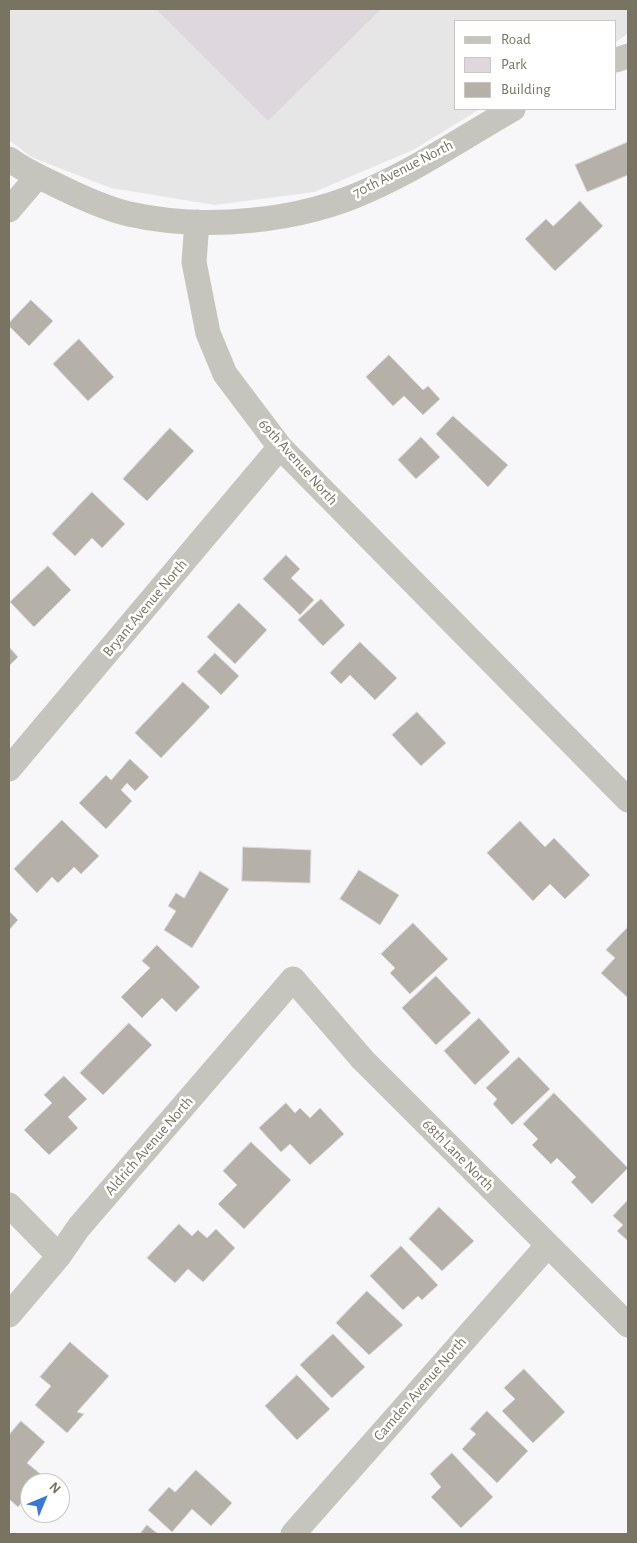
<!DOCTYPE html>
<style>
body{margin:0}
#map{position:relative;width:637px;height:1543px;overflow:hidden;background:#f7f6f8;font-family:"Alegreya Sans",sans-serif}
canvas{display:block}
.frame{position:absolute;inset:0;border:10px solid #787461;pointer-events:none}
.legend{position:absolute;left:454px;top:20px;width:162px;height:90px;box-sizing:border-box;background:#fff;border:1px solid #c9c7c0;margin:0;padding:6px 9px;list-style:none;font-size:15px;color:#787461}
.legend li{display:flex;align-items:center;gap:10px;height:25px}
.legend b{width:25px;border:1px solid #c9c7c0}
.north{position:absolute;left:20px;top:1473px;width:50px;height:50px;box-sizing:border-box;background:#fff;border:1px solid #c9c7c0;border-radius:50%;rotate:45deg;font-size:14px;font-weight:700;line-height:20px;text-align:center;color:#787461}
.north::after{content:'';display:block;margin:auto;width:18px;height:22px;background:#3b79d2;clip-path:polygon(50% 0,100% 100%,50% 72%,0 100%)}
</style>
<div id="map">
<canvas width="637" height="1543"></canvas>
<div class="frame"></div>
<ul class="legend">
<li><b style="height:6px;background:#c5c4bd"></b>Road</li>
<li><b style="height:14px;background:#ded7de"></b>Park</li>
<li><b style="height:14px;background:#b5b1a8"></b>Building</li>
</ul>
<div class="north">N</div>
</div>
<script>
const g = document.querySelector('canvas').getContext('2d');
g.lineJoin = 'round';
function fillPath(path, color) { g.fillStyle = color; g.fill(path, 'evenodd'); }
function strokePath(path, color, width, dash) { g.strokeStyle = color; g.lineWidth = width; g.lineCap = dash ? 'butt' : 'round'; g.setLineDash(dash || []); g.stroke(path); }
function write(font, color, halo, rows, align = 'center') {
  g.font = font + ' "Alegreya Sans",sans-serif'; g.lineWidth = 5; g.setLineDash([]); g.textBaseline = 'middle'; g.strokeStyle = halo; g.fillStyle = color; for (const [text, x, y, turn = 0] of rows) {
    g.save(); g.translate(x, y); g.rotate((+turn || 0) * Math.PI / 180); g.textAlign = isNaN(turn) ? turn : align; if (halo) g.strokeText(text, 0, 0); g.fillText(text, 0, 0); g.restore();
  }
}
fillPath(new Path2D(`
 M9 9H628V33L616 42V21H456V109H480L413 150 314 192 215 205 111 188 31 157 9 140Z`), '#e7e6e6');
fillPath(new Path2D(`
 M156 9H381L268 121Z`), '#ded7de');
const building = new Path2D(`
 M628 142V175L587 192 575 165Z
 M580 201 603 226 555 271 525 239 546 219 553 226Z
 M31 300 53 321 29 346 9 326V323Z
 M79 339 114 377 88 401 53 364Z
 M389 355 423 390 428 386 440 399 423 415 404 396 393 406 366 377Z
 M453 416 508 465 488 487 436 434Z
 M170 428 194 451 147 501 123 479Z
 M421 437 440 457 416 479 398 460Z
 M92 492 125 524 102 548 92 538 75 556 52 534Z
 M286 555 300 569 291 578 314 600 300 615 263 579Z
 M48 566 71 590 34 627 10 602Z
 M321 599 345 625 323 646 298 620Z
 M239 603 267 630 235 664 207 637Z
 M360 642 397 678 375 700 350 675 341 684 330 673Z
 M9 647 18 657 9 666Z
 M215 653 239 676 221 695 197 672Z
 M183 682 210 707 161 758 135 733Z
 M417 712 446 743 421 766 392 735Z
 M130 759 149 777 135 791 127 783 121 790 132 801 106 829 79 803 106 775 111 780Z
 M62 820 99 856 81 874 74 867 58 883 52 877 37 893 14 869Z
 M520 821 545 847 554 838 590 875 565 899 550 884 533 901 487 853Z
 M243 847 311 850 310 883 242 881Z
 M359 870 399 895 380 925 340 899Z
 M200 871 229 889 192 948 164 930 176 911 168 906 176 893 184 898Z
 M9 911 18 920 9 930Z
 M413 923 448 959 410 994 390 973 395 968 381 954Z
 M628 927V998L601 973 615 958 606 950Z
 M157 945 200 987 176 1012 162 998 142 1018 121 997 150 968 142 961Z
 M436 976 471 1013 436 1045 402 1008Z
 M479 1018 510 1052 475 1085 444 1051Z
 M129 1023 152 1045 103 1095 80 1073Z
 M519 1057 550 1089 512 1125 493 1104 497 1099 486 1088Z
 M64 1076 87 1099 68 1117 78 1128 49 1155 24 1130 52 1103 44 1095Z
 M554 1093 628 1168 592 1204 571 1182 576 1177 557 1158 551 1164 532 1145 538 1139 523 1124Z
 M286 1103 295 1113 300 1108 310 1118 320 1108 344 1134 310 1165 290 1144 281 1152 259 1128Z
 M251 1142 291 1180 244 1229 218 1204 237 1185 223 1171Z
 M628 1200V1241L617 1231 623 1225 613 1216Z
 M439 1207 474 1241 442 1271 409 1239Z
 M179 1224 192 1236 198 1230 207 1238 216 1229 235 1248 203 1282 188 1269 175 1283 147 1258Z
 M401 1246 438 1285 422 1300 418 1296 403 1310 370 1276Z
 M367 1291 403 1325 369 1355 336 1323Z
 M333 1334 365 1367 332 1398 300 1365Z
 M70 1342 109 1376 77 1412 84 1414 67 1433 35 1405 51 1386 40 1377Z
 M524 1369 565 1412 533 1443 502 1411 515 1399 504 1388Z
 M297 1375 330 1409 297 1440 265 1406Z
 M487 1411 528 1451 497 1483 462 1449 476 1434 470 1429Z
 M21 1421 45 1442 27 1463 43 1476 38 1483H30V1493L18 1507 9 1499V1435Z
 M452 1453 493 1497 461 1528 431 1497 441 1487 430 1474Z
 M196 1470 232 1503 211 1526 192 1509 172 1532 148 1510 169 1487 175 1492Z
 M147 1525 158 1534H140Z`);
fillPath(building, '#b5b1a8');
strokePath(building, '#d9d8da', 1);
strokePath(new Path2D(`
 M616 60 628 56
 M9 159C22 169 37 176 52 183 76 195 103 208 129 214 205 231 301 222 371 189 420 167 466 136 513 109
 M9 210 38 176
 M197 222 194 262 208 333 225 374 280 447 628 800
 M9 769 280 447
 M9 1205 59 1256
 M9 1315 59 1256 79 1227 293 979 363 1060 628 1325
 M293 1534 548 1245`), '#c5c4bd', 25);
write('15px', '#787461', '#fff', [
 ["70th Avenue North",403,169,-27],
 ["69th Avenue North",298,462,48],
 ["Bryant Avenue North",145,608,-50],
 ["Aldrich Avenue North",149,1146,-49],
 ["68th Lane North",458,1155,45],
 ["Camden Avenue North",420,1389,-49]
]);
</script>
